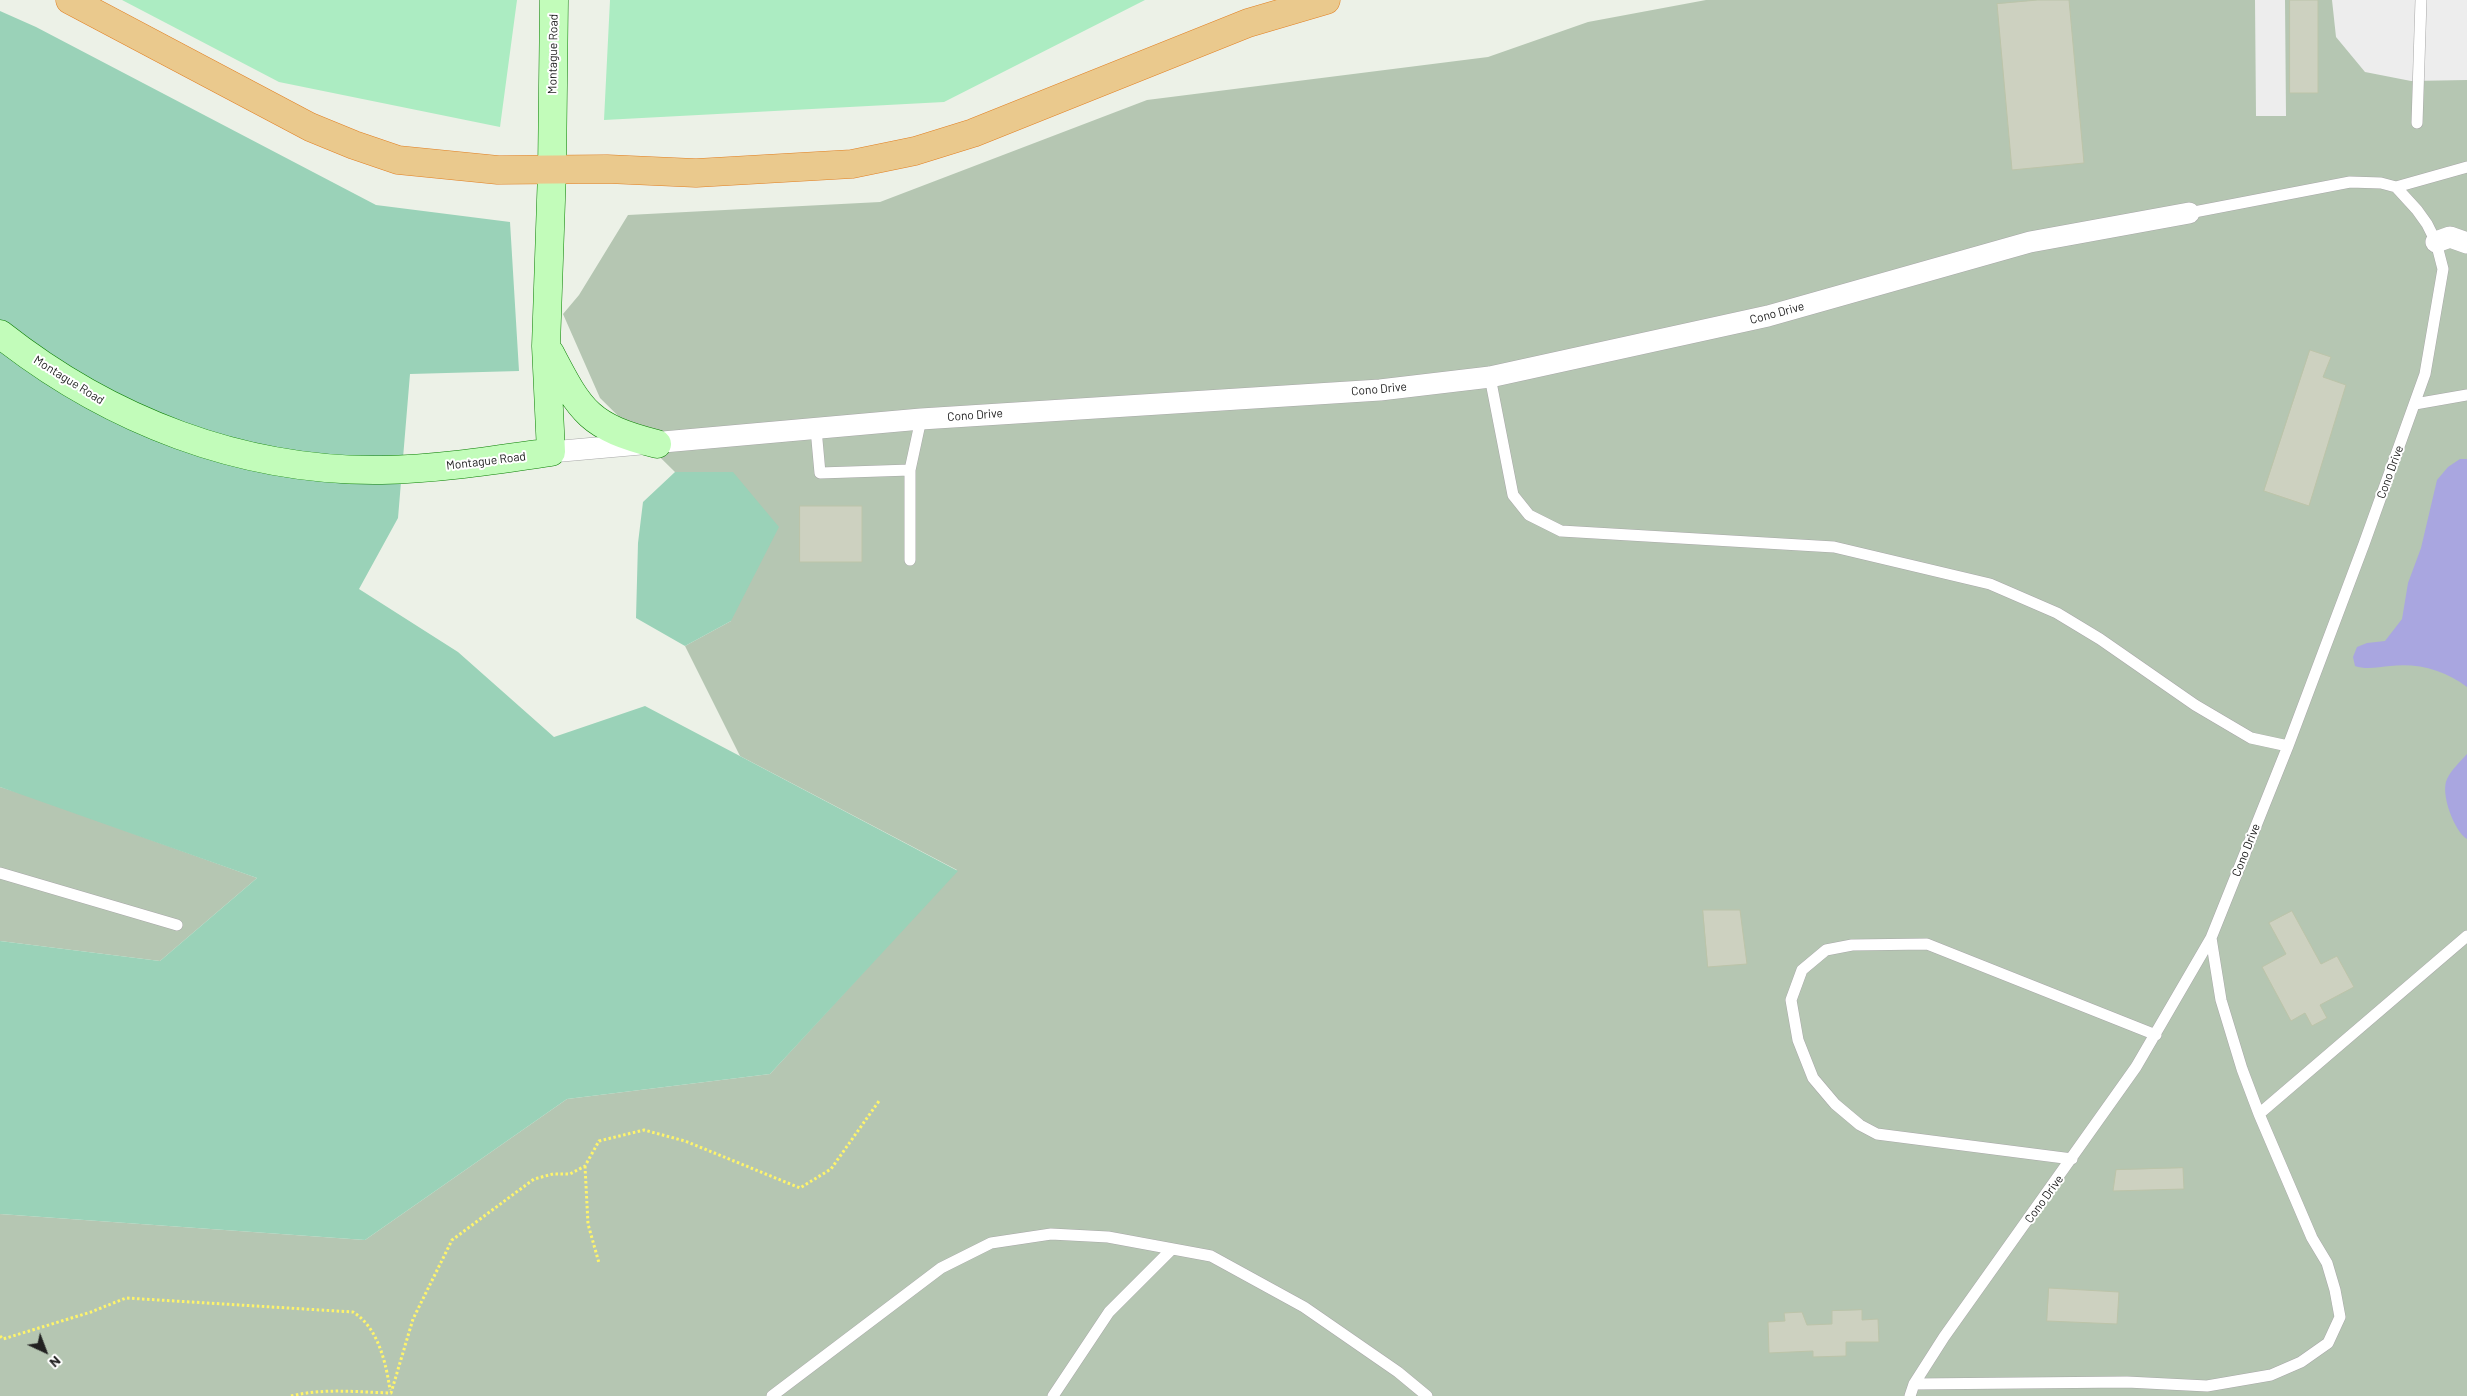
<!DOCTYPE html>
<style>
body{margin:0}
#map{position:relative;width:2467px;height:1396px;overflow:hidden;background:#ecf1e7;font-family:Barlow,sans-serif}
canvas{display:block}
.north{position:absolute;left:20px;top:1326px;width:50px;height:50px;-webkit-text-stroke:4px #fff;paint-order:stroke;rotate:137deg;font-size:14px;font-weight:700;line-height:20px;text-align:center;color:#212121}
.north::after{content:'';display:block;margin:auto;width:18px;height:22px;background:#212121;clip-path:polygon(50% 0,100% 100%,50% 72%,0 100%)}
</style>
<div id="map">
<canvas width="2467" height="1396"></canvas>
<div class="north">N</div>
</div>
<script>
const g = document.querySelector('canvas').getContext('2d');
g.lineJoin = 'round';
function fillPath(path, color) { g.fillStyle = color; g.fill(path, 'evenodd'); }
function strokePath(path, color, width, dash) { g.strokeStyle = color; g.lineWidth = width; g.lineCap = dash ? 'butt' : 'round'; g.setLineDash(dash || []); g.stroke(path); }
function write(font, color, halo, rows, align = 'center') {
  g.font = font + ' Barlow,sans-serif'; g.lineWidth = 4; g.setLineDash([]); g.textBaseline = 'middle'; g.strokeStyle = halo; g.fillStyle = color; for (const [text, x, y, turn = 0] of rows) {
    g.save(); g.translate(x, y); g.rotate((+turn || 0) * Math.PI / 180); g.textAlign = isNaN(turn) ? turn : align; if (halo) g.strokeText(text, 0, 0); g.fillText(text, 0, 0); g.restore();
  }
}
fillPath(new Path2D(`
 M1706 0H2443L2467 7V1396H0V1214L365 1240 567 1099 770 1074 957 870 740 756 685 646 731 621 733 472H675L600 398 563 314 579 295 628 215 880 202 1147 100 1488 57 1588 22Z
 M0 787 29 796 257 878 160 961 0 941Z`), '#b5c6b2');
fillPath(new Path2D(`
 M122 0H517L500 127 279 82Z
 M610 0H1145L944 102 604 120Z`), '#acecc2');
fillPath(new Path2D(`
 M0 11 36 27 376 205 510 222 519 371 410 374 398 518 359 589 458 652 554 737 645 706 958 871 770 1074 567 1099 365 1240 0 1214V941L160 961 257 878 0 787Z
 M675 472H733L779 527 731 621 685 646 636 618 638 543 643 502Z`), '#9ad2b8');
fillPath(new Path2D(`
 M2255 0H2285L2286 116H2256Z
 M2332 0H2467V80L2411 81 2365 72 2336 37Z`), '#ededed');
fillPath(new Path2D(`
 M2460 459H2467V687C2444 670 2419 663 2390 666 2379 667 2366 670 2355 666L2353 657 2357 647 2367 643 2385 641 2402 619 2408 583 2421 548 2437 480 2448 467Z
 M2467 754V839C2454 831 2440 793 2447 779 2451 770 2460 762 2467 754Z`), '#a9a6e0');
const building = new Path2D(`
 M2038 0H2069L2084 163 2012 170 1997 4Z
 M2290 0H2318V93H2290Z
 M2310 350 2331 357 2323 377 2346 385 2309 506 2264 491Z
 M800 506H862V562H800Z
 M1703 910H1740L1747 964 1708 967Z
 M2292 911 2321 964 2337 956 2354 987 2320 1005 2327 1018 2312 1026 2305 1013 2291 1021 2262 967 2286 954 2269 923Z
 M2183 1168 2184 1189 2113 1191 2116 1170Z
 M2049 1288 2119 1292 2117 1324 2047 1321Z
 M1862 1310V1320L1878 1319 1879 1342H1846V1356L1813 1357V1351L1769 1353 1768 1322 1785 1321 1784 1313 1802 1312 1807 1325 1832 1324V1311Z`);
fillPath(building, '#cdd1c0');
strokePath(building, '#bcc4a9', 1);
const lane = new Path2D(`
 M2417 123 2421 0
 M2396 187 2467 167
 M1490 377 1513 495 1529 515 1561 531 1834 547 1990 584 2057 613 2100 639 2195 705 2251 738 2288 746
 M2415 404 2467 395
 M816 429 820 473 910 470
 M910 560V470L921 419
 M0 873 177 925
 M2259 1114 2467 936
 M2072 1159 1877 1134 1860 1125 1835 1104 1813 1078 1798 1040 1791 1000 1802 970 1826 950 1852 945 1927 944 2156 1035
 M1914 1384 2127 1382 2207 1386 2271 1375 2301 1362 2328 1343 2340 1317 2335 1290 2327 1263 2312 1238 2259 1114 2242 1069 2221 1000 2211 938
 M772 1396 941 1268 991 1243 1051 1234 1108 1237 1211 1256 1304 1307 1398 1372 1427 1396
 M1053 1396 1109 1312 1172 1249
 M1910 1396 1914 1384 1944 1337 2136 1067 2211 938 2288 746 2364 544 2425 374 2443 269 2436 242 2427 224 2417 210 2396 187 2381 183 2350 182 2189 213`);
const street = new Path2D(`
 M2436 242 2450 237 2467 243
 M551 452 921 419 1380 390 1490 377 1768 316 2030 242 2189 213`);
const secondary = new Path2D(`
 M0 334C109 420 241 472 382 470 438 469 495 460 551 452L546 346 552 171 554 0
 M550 353C581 413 590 427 657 444`);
const highway = new Path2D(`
 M70 0 310 127 354 145 398 160 498 170 607 169 696 173 852 164 915 151 973 133 1248 23 1326 0`);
strokePath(lane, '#a8a8a8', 12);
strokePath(street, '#a8a8a8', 22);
strokePath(secondary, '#097e01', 29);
strokePath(highway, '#e17f22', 29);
strokePath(new Path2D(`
 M585 1166 588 1224 599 1263
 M0 1336 3 1339 91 1312 126 1298 353 1312C378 1327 386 1363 390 1390
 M291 1396C324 1388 357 1392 391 1393L413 1319 452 1240 534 1179 553 1174H570L585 1166 599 1141 644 1130 685 1141 800 1188 831 1169 879 1101`), '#fef46b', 3, [2.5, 2.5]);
strokePath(lane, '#fff', 11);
strokePath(street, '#fff', 21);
strokePath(secondary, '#c2fcba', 28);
strokePath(highway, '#eac98d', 28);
write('12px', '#212121', '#fff', [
 ["Montague Road",553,54,-89],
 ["Cono Drive",1777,313,-15],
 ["Montague Road",69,380,32],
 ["Cono Drive",1379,389,-5],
 ["Cono Drive",975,415,-4],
 ["Montague Road",486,461,-7],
 ["Cono Drive",2390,472,-70],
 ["Cono Drive",2246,850,-68],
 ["Cono Drive",2044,1199,-54]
]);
</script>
